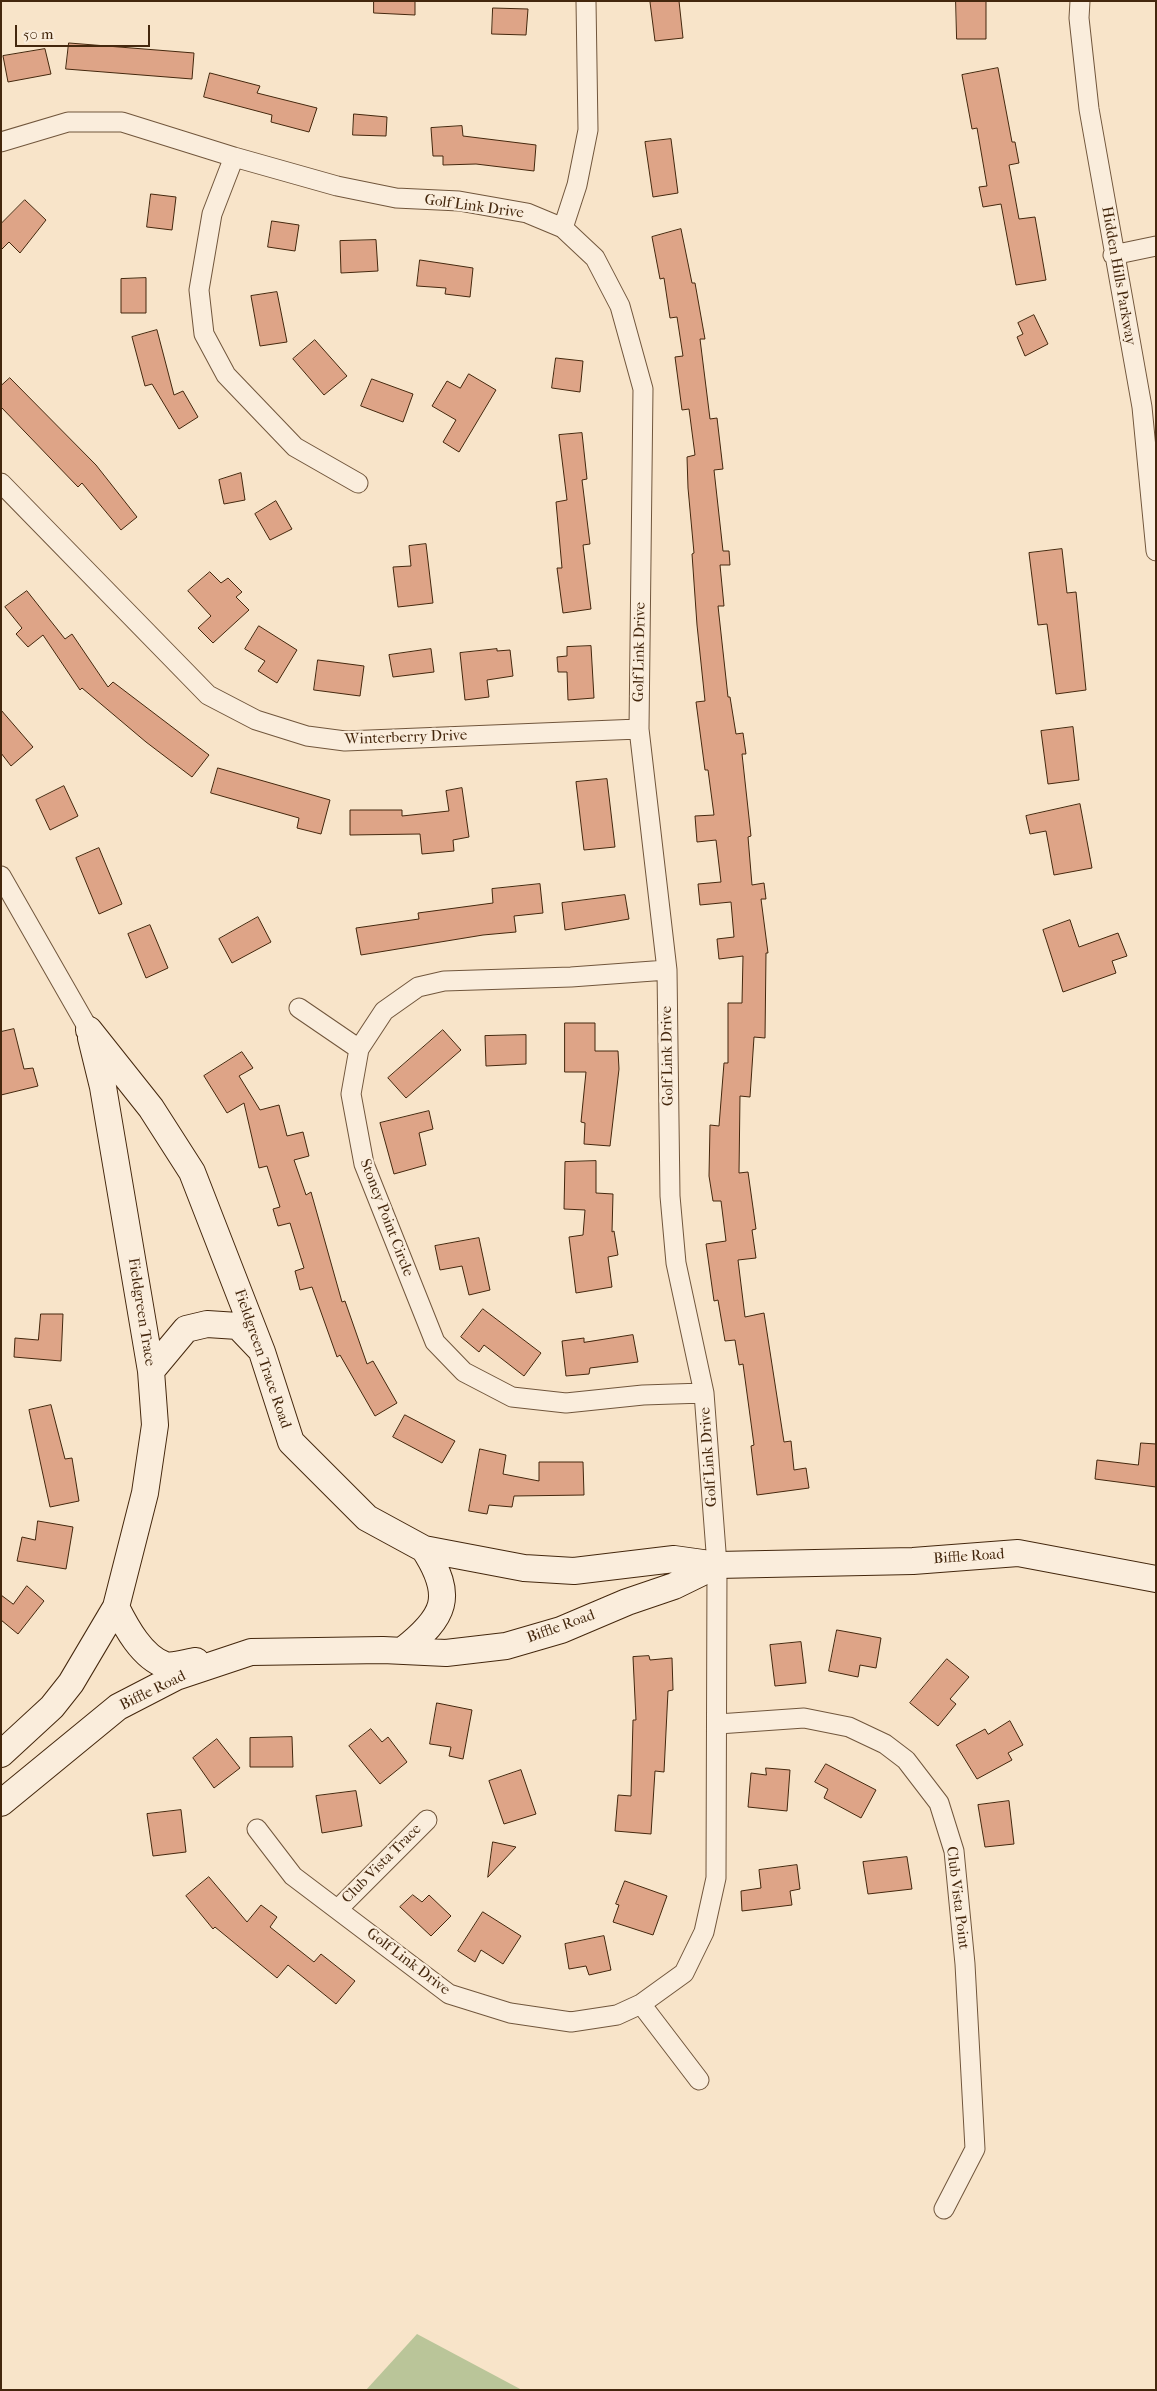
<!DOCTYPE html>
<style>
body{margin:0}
#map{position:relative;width:1157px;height:2391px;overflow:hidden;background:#f8e4c9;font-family:"IM FELL French Canon",serif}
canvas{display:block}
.frame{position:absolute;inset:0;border:2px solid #44270d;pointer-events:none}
.scale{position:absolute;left:15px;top:25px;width:135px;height:22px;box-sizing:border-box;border:2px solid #44270d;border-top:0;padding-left:6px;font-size:15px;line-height:18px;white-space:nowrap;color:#44270d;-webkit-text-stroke:4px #faeddc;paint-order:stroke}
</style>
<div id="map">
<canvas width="1157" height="2391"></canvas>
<div class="frame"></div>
<div class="scale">50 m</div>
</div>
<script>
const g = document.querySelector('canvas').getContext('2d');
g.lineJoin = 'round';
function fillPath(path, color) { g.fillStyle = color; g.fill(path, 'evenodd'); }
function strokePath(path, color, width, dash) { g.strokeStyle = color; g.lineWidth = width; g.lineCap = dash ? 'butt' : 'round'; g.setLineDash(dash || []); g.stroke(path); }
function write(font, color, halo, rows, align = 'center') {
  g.font = font + ' "IM FELL French Canon",serif'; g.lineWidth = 4.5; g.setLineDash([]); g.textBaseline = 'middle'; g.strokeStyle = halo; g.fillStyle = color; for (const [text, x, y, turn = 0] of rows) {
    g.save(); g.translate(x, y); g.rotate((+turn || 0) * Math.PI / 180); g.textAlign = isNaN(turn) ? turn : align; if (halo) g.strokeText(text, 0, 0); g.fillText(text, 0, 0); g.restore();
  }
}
fillPath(new Path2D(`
 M417 2334 522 2390H366Z`), '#bac599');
const building = new Path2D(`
 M374 1H415V15L374 13Z
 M679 1 683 38 655 41 650 2Z
 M956 1H986V39H957Z
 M493 8 528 9 526 35 492 34Z
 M69 43 194 53 192 79 66 69Z
 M45 49 51 74 8 82 3 56Z
 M998 68 1012 142H1015L1019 163 1009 165 1019 219 1035 217 1046 280 1016 285 1001 204 983 207 979 187 987 186 977 128 972 129 962 75Z
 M210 73 260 86 257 93 317 108 309 132 271 122 272 115 204 97Z
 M354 114 387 117 386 136 353 135Z
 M462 126 463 136 536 145 534 171 476 164 443 165V156H433L431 128Z
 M671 139 678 193 653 197 645 142Z
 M151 194 176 197 172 230 147 227Z
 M25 200 46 220 20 253 9 242 1 250V224Z
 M272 221 299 225 295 251 268 247Z
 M681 229 692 283H695L705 339H700L710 419 717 418 723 469 714 470 723 551H729L730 565H720L724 606H718L728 697H730L736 734 743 733 746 754H742L751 836 748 837 752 885 764 883 766 899H761L768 953H766L765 1038 754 1037 750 1097 740 1096 739 1173 748 1172 756 1229 752 1230 756 1258 738 1260 745 1317 764 1313 784 1442 791 1441 794 1470 806 1468 809 1488 757 1495 751 1446 754 1445 743 1364 739 1365 735 1340 725 1341 718 1300 714 1301 706 1244 726 1241 721 1201H713L709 1176 710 1125 719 1126 724 1063H728V1003H742L743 956 719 959 717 939 734 937 731 902 700 905 698 884 721 882 716 840 697 842 695 816 714 815 708 770H705L696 702 705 701 697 625 692 554 694 553 688 488 687 457 695 455 689 409 682 410 675 357 683 356 677 317 670 318 664 278 660 279 652 237Z
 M376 240 378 271 341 273 340 241Z
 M420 260 473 268 470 297 445 294 446 288 417 286Z
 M146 278V313H121V279Z
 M277 292 287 342 260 346 251 296Z
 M1034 315 1048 344 1025 356 1017 337 1023 334 1018 323Z
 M157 330 174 395 183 391 198 417 179 429 152 384 145 386 132 337Z
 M315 340 347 376 324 395 293 359Z
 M556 358 583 361 580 392 552 388Z
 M469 374 496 390 459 452 443 442 456 420 432 406 447 381 460 388Z
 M10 378 96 465 137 517 121 530 82 483 78 487 1 407V386Z
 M372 379 413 394 403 422 361 406Z
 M582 433 587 479 582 480 590 544 583 545 591 609 563 613 557 568H562L556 502 567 500 559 435Z
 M241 473 245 500 224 504 219 480Z
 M276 501 292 529 270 540 255 514Z
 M426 544 433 603 398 607 393 567 411 566 409 546Z
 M1062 549 1067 593 1076 592 1086 690 1056 694 1047 624 1038 625 1029 553Z
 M210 572 221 583 228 578 242 592 236 597 249 610 213 643 198 628 211 616 188 591Z
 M27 591 65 639 72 634 108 687 113 682 209 755 192 777 146 742 82 688 80 690 43 635 28 647 16 634 22 628 5 607Z
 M259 626 297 650 277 683 258 671 265 661 245 649Z
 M591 646 594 698 568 700 567 672H558L557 657 567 656V647Z
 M431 649 434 672 393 677 389 655Z
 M497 649V651L510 650 513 676 487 680 489 697 465 700 460 653Z
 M318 660 364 666 360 696 314 690Z
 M1 710 33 747 11 766 1 753Z
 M1073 727 1079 780 1048 784 1041 731Z
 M218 768 330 800 321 834 297 828 299 818 211 793Z
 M607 779 615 847 584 850 576 782Z
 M64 786 78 816 50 830 36 800Z
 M462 788 469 837 453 840 454 851 422 854 420 834 350 835V810H402V816L449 811 446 791Z
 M1080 804 1092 868 1054 875 1046 831 1030 834 1026 816Z
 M99 848 122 904 99 914 76 858Z
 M540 884 543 913 514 916 516 932 483 935 361 955 356 928 419 919 418 913 493 903 492 889Z
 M625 895 629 919 565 930 562 903Z
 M258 917 271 942 232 963 219 939Z
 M1070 920 1079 947 1118 933 1127 956 1112 961 1116 973 1063 992 1043 930Z
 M150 925 168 968 146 978 128 934Z
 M565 1023H595V1051H618L619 1069 610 1146 584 1144 585 1123 581 1122 586 1072H565Z
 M14 1029 24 1069 33 1068 38 1086 1 1095V1032Z
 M443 1030 461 1050 406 1098 388 1078Z
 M526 1035V1064L486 1066 485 1036Z
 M242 1052 253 1068 239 1076 260 1110 279 1105 287 1136 303 1132 309 1156 294 1160 306 1195 311 1192 342 1302 345 1301 367 1364 373 1361 397 1403 375 1416 340 1355 337 1357 312 1287 300 1290 295 1271 304 1268 290 1223 278 1226 273 1209 280 1207 267 1166 259 1168 244 1103 227 1113 204 1076Z
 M429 1111 433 1129 419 1133 426 1165 394 1174 380 1123Z
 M596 1161V1193L613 1194 612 1232 614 1231 618 1255 608 1257 612 1287 576 1293 569 1237 583 1235 585 1210 564 1209 565 1162Z
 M479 1238 490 1290 469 1295 462 1266 440 1270 435 1246Z
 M483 1309 541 1353 524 1376 484 1345 479 1352 461 1337Z
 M41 1314H63L61 1361 14 1357 15 1338 38 1340Z
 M633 1335 638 1362 590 1368 589 1374 566 1376 562 1341 584 1338V1342Z
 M51 1405 65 1459 72 1458 79 1501 50 1507 29 1410Z
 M405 1415 455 1441 442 1463 393 1437Z
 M1141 1443 1156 1444V1487L1095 1479 1097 1460 1138 1465Z
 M480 1449 506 1455 503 1474 539 1481V1462H583L584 1495 514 1496 512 1507 489 1505 487 1514 469 1511Z
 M38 1521 73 1527 66 1569 17 1561 22 1537 35 1540Z
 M27 1586 44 1601 18 1634 1 1620V1595L13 1604Z
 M837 1630 881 1638 876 1668 860 1665 858 1677 829 1671Z
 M801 1642 806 1683 775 1686 770 1645Z
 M649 1656 650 1660 672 1658 673 1690 668 1691 664 1772 655 1771 651 1834 615 1831 618 1795 631 1796 633 1720H636L633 1657Z
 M947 1659 969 1677 950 1699 956 1704 938 1726 910 1703Z
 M437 1703 472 1710 463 1759 449 1756 451 1747 430 1744Z
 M1010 1721 1023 1745 1008 1753 1012 1760 977 1779 956 1745 985 1729 988 1734Z
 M371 1729 382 1742 388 1737 407 1762 380 1784 349 1746Z
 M292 1737 293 1767H250V1738Z
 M217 1739 240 1768 214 1788 193 1758Z
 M826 1764 876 1790 861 1818 824 1798 828 1789 815 1782Z
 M766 1768 790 1770 787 1811 748 1807 751 1773 766 1775Z
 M521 1770 536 1814 504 1824 489 1781Z
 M356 1791 362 1826 322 1833 316 1796Z
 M1009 1801 1014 1844 985 1847 978 1805Z
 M181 1810 186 1852 153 1856 147 1814Z
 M493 1842 516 1847 488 1877Z
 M907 1857 912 1889 868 1894 863 1862Z
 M797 1865 800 1889 790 1891 792 1905 742 1911 741 1891 761 1888 759 1870Z
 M209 1877 247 1922 261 1905 277 1917 270 1927 314 1962 321 1954 355 1981 336 2004 288 1965 277 1978 215 1927 213 1929 186 1896Z
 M625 1881 667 1896 653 1935 613 1922 619 1905 616 1904Z
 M413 1895 422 1902 429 1895 451 1916 431 1936 400 1907Z
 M483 1912 521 1936 503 1964 481 1950 475 1962 458 1951Z
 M604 1936 611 1970 589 1975 586 1966 569 1969 565 1944Z`);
fillPath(building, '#dea487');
strokePath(building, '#44270d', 1);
const street = new Path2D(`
 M1080 1 1079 18 1089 109 1142 407 1156 551
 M1 142 68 122H122L234 157 337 186 396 198 459 201 527 213 563 228 595 258 620 306 643 389 639 729 667 970 670 1196 676 1263 704 1393 717 1565 716 1878 704 1932 684 1973 641 2004 617 2015 571 2022 510 2013 449 1994 293 1876 257 1829
 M234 157 212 214 199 290 204 334 226 375 295 447 358 483
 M563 228 577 185 588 130 586 1
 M1113 255 1156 246
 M1 483 208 695 256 720 307 736 345 741 639 729
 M1 876 89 1030
 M667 970 571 977 444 981 418 987 384 1011 359 1049 351 1094 364 1164 435 1342 464 1372 512 1397 566 1403 643 1395 704 1393
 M299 1008 359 1049
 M718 1724 804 1718 849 1727 885 1744 906 1760 939 1803 954 1851 965 1964 975 2149 944 2209
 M338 1909 427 1820
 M641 2004 699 2080`);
const secondary = new Path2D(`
 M89 1030 151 1108 192 1172 262 1352 291 1442 367 1518 424 1549 524 1568 574 1571 674 1559 717 1565
 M151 1371 186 1329 207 1324 238 1326 259 1348
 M116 1607C126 1627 142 1657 165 1665 174 1667 188 1662 196 1661
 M403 1650C445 1617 455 1597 424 1549
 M1 1754 52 1707 71 1683 116 1607 145 1493 155 1425 151 1371 103 1087 91 1038
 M1 1803 118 1707 176 1677 251 1652 383 1650 446 1653 506 1646 561 1630 627 1602 674 1586 717 1565 913 1561 1018 1553 1156 1579`);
strokePath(street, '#71563c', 21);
strokePath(secondary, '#44270d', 28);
strokePath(street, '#faeddc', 19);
strokePath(secondary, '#faeddc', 26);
write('15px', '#44270d', '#faeddc', [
 ["Golf Link Drive",474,207,8],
 ["Hidden Hills Parkway",1118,276,80],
 ["Golf Link Drive",640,652,-89],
 ["Winterberry Drive",406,738,-2],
 ["Golf Link Drive",668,1056,-91],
 ["Stoney Point Circle",386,1218,69],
 ["Fieldgreen Trace",141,1312,81],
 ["Fieldgreen Trace Road",262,1359,71],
 ["Golf Link Drive",709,1457,-94],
 ["Biffle Road",969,1557,-4],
 ["Biffle Road",561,1627,-20],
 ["Biffle Road",153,1691,-26],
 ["Club Vista Trace",382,1864,-45],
 ["Club Vista Point",957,1898,83],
 ["Golf Link Drive",408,1962,37]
]);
</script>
